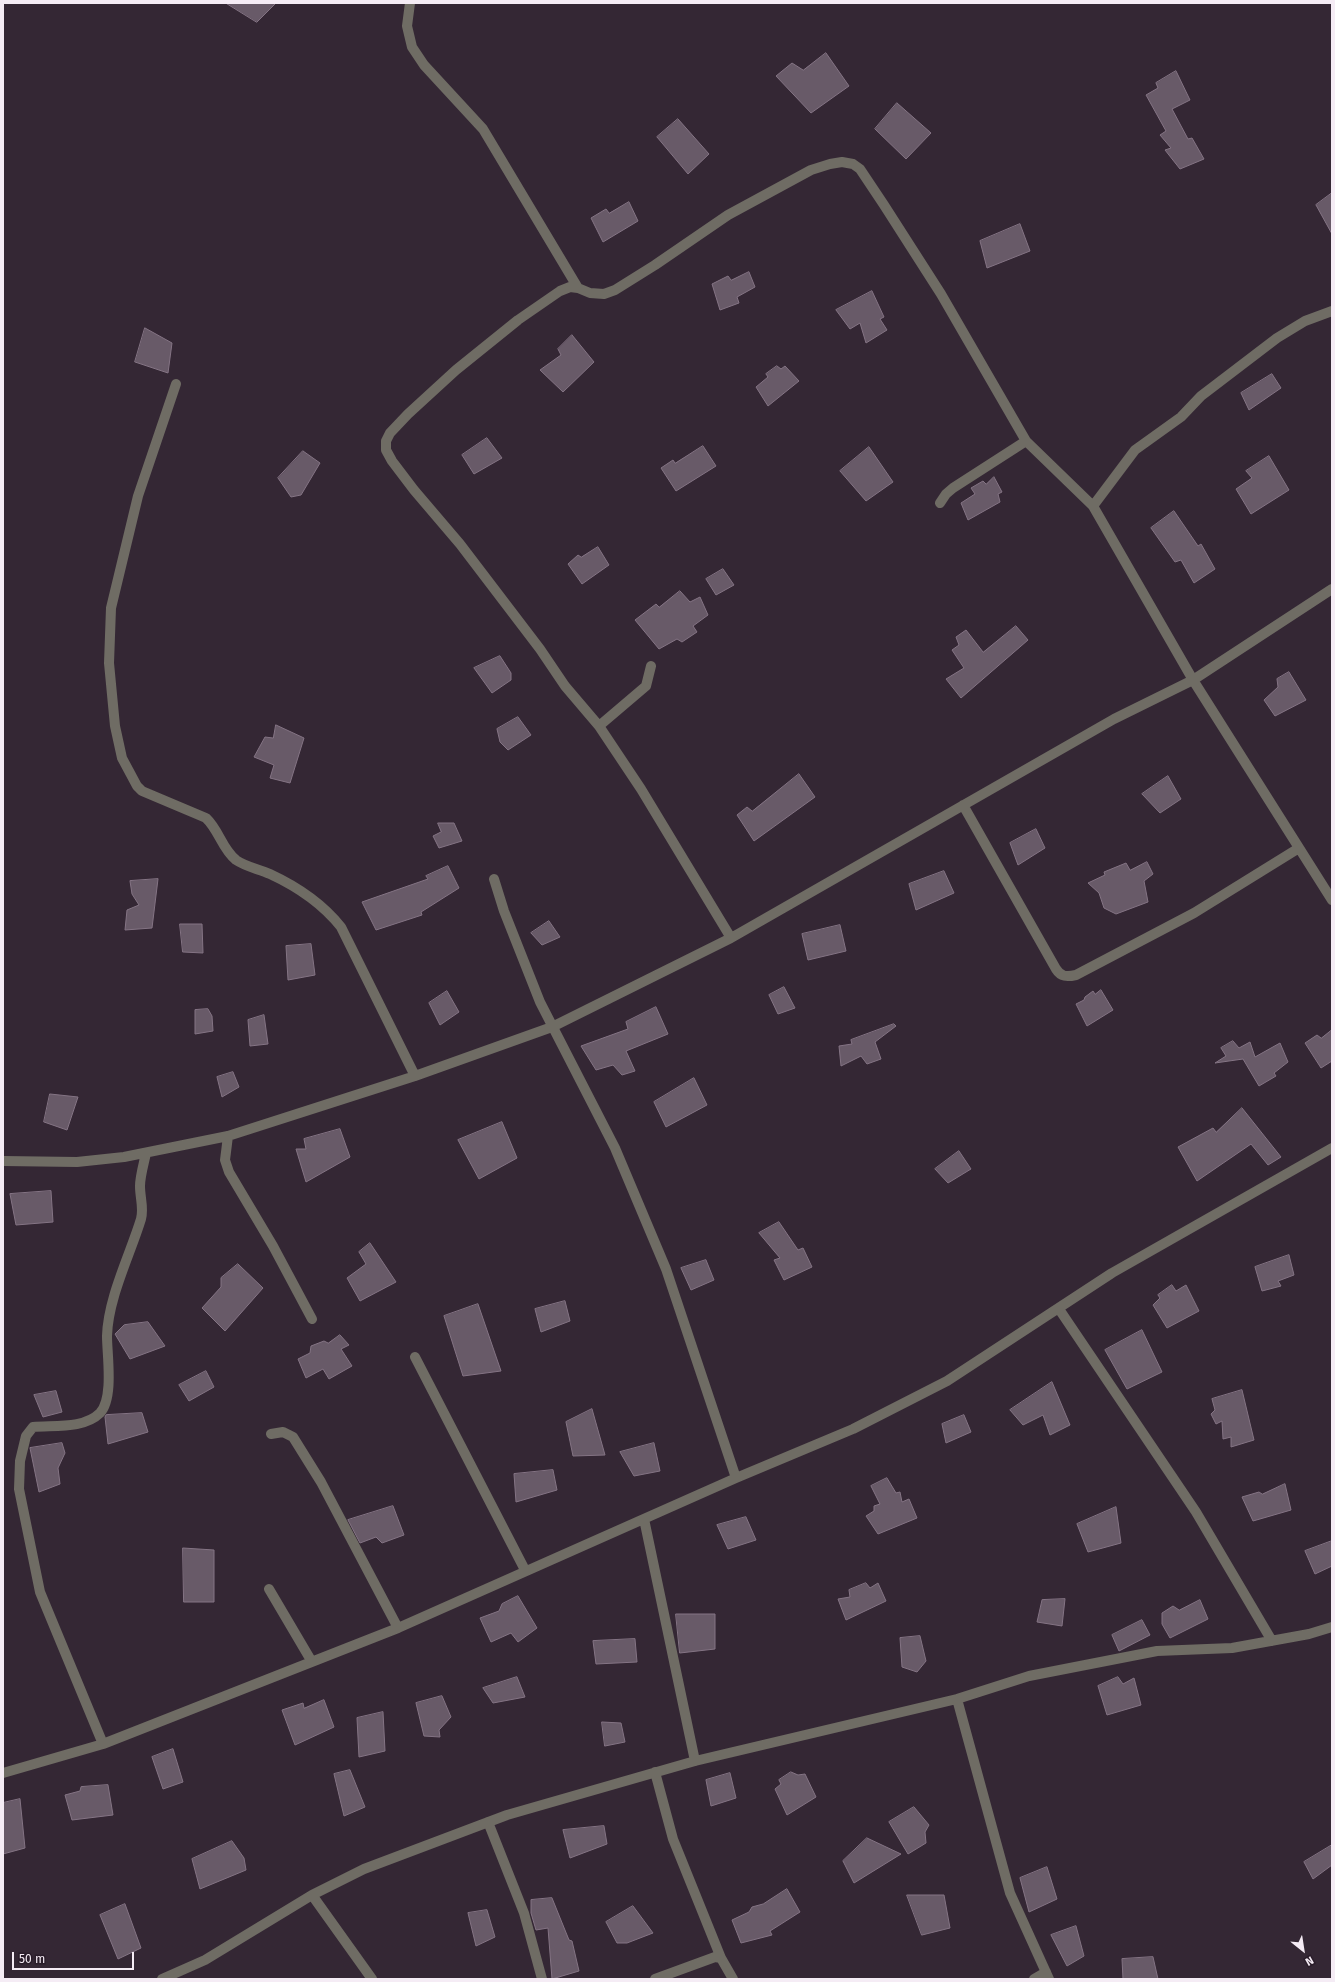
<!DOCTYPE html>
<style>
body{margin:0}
#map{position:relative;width:1335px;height:1982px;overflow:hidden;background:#342734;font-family:"Fira Sans",sans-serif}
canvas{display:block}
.frame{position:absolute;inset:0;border:4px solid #f5ecf5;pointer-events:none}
.north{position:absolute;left:1283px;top:1930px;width:40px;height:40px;-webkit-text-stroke:3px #2a1d2a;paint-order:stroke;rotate:150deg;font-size:11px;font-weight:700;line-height:16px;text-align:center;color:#f5ecf5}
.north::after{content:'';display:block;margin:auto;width:14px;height:18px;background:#f5ecf5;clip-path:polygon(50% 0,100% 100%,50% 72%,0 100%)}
.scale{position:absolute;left:12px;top:1952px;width:122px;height:18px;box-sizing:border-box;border:2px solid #f5ecf5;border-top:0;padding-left:5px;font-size:12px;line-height:14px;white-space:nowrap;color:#f5ecf5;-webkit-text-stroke:3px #2a1d2a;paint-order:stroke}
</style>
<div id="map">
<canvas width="1335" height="1982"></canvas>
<div class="frame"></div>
<div class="north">N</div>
<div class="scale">50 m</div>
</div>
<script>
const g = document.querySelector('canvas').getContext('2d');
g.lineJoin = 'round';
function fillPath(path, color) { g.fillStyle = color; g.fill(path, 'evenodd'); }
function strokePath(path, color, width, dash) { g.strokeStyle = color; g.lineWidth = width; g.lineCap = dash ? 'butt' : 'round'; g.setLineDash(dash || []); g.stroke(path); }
const building = new Path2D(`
 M226 3H276L257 22Z
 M826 53 849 86 811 113 776 76 792 63 803 70Z
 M1176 71 1190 100 1172 109 1188 139 1192 138 1204 159 1180 169 1165 150 1171 148 1160 135 1166 131 1146 95 1158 88 1156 83Z
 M897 103 931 133 906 159 875 129Z
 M678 119 709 154 688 174 657 137Z
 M1332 193V234L1316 205Z
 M629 202 638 221 603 242 591 218 606 209 609 213Z
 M1020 224 1030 251 987 268 980 241Z
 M749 272 755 287 737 297 739 303 720 310 712 284 728 276 731 280Z
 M872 291 884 317 880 319 887 330 866 343 860 323 850 329 836 310Z
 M145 328 172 343 168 373 135 362Z
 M572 335 594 362 563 392 540 370 561 355 558 349Z
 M777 366 781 369 785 366 799 381 768 406 756 387 768 377 766 374Z
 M1272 374 1281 388 1249 410 1241 393Z
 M487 438 502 458 474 474 462 455Z
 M703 446 716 466 676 491 661 468 673 460 675 463Z
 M869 447 893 482 866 501 840 471Z
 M303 451 320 463 301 495 291 497 278 478Z
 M1269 456 1289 490 1251 514 1236 489 1252 478 1246 471Z
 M994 477 1002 492 998 494 1000 502 968 520 961 503 975 494 971 488 983 481 986 484Z
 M1174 511 1198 546 1201 544 1215 569 1194 583 1181 560 1175 562 1151 528Z
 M598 547 609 565 582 584 568 564 578 555 581 557Z
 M723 569 734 585 716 595 706 579Z
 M680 591 690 602 700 597 708 615 693 626 697 632 682 642 677 639 659 649 635 620 656 604 659 607Z
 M1016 626 1028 640 961 698 946 679 964 668 952 650 959 645 956 637 966 630 983 652Z
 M500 656 511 673V680L492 693 474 668Z
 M1289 672 1306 700 1275 716 1264 700 1278 687 1277 679Z
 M518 717 531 735 508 750 500 742 497 729Z
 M276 725 304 738 290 783 270 778 274 765 254 757 265 737 273 738Z
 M799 774 815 797 754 841 737 815 747 807 752 811Z
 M1168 776 1181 799 1160 813 1142 794Z
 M438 823H454L462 841 439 848 433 836 441 832Z
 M1036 829 1045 848 1018 865 1010 843Z
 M1147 862 1153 874 1144 881 1148 902 1116 914 1104 908 1099 893 1088 883 1105 875 1104 872 1126 863 1130 870Z
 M448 866 459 888 421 912 422 915 376 930 362 902 428 879 426 876Z
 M944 871 954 893 916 910 909 884Z
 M158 879 152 928 125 930 127 910 139 905 132 894 130 881Z
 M549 921 560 937 542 945 531 933Z
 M180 924H202L203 953 183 952Z
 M840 925 846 951 808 960 802 934Z
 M311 944 315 975 288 980 286 946Z
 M784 987 795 1008 778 1014 769 995Z
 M1101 990 1113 1010 1087 1026 1076 1004 1084 1000 1085 997 1093 991 1095 994Z
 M447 991 459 1012 440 1025 429 1003Z
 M656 1007 668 1034 626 1051 635 1071 622 1075 613 1065 596 1070 581 1046 628 1029 626 1022Z
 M208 1009 212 1016 213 1031 195 1034V1010Z
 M264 1015 268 1044 250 1046 248 1020Z
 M894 1024 896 1026 875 1042 881 1059 867 1064 861 1056 841 1066 839 1046 852 1044 851 1040Z
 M1332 1030V1061L1321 1068 1305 1043 1317 1035 1321 1038Z
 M1233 1041 1239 1048 1250 1042 1255 1057 1280 1043 1288 1062 1274 1073 1276 1076 1259 1086 1243 1059 1215 1063 1226 1056 1221 1048Z
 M233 1072 239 1087 222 1097 217 1077Z
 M694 1078 707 1105 666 1127 654 1102Z
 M50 1094 78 1097 67 1130 44 1122Z
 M1242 1108 1281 1157 1268 1165 1251 1144 1197 1181 1178 1147 1213 1128 1216 1132Z
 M502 1122 517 1158 479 1179 458 1140Z
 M340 1129 350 1157 306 1182 296 1149H306L304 1139Z
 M959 1151 971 1169 948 1183 935 1169Z
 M51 1191 53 1222 16 1225 10 1194Z
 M779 1222 798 1250 803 1248 812 1267 784 1280 774 1260 780 1258 759 1233Z
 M370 1243 396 1282 360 1301 347 1278 366 1264 359 1252Z
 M1289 1255 1294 1275 1278 1281 1281 1286 1262 1291 1255 1267Z
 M706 1260 714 1280 691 1290 681 1268Z
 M238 1264 263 1288 225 1331 202 1308 221 1287V1278Z
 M1172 1285 1176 1291 1186 1285 1199 1311 1167 1328 1153 1305 1160 1298 1158 1295Z
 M565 1301 570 1321 541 1332 535 1309Z
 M478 1304 501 1371 463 1376 444 1316Z
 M148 1322 165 1346 130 1359 115 1334 124 1325Z
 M1142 1330 1162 1372 1127 1389 1105 1350Z
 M340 1335 349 1345 341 1349 352 1366 329 1379 323 1369 306 1378 298 1359 310 1353 311 1346 324 1341 328 1343Z
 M206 1371 214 1387 189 1401 179 1385Z
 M1052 1382 1070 1425 1050 1435 1043 1415 1023 1425 1010 1410Z
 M1242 1390 1254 1440 1231 1447V1437L1223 1439 1222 1421 1216 1424 1211 1414 1215 1410 1212 1399Z
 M56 1391 62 1412 43 1417 34 1395Z
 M592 1409 605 1455 573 1456 566 1422Z
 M142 1413 148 1432 108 1444 105 1417 106 1415Z
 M964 1415 971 1432 946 1443 942 1424Z
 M62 1443 65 1453 58 1468 60 1484 39 1492 30 1448Z
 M654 1443 660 1471 634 1476 620 1452Z
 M553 1470 557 1490 516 1502 514 1474Z
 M887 1478 896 1493 900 1492 902 1502 909 1499 917 1518 878 1534 866 1516 874 1511V1506L880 1504 871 1486Z
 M1285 1484 1291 1510 1253 1521 1242 1497 1259 1492 1262 1494Z
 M393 1506 404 1535 382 1543 376 1537 360 1543 348 1520Z
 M1116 1507 1121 1543 1088 1552 1077 1524Z
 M746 1517 756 1540 728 1549 717 1525Z
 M1332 1541V1566L1315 1574 1305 1551Z
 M183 1548 214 1550V1602H184Z
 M866 1583 870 1588 878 1583 886 1601 846 1620 838 1599 850 1597 849 1590Z
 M518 1596 537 1628 518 1642 511 1633 491 1642 480 1618 499 1611 502 1604Z
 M1065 1599 1062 1626 1037 1622 1042 1600Z
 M1200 1600 1208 1619 1170 1638 1162 1624V1613L1173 1606 1179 1610Z
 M676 1614H715V1649L680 1653Z
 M1142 1620 1150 1635 1119 1651 1112 1635Z
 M920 1636 926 1661 917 1672 902 1667 900 1638Z
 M635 1639 637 1662 596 1664 593 1641Z
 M517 1677 525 1697 493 1703 483 1688Z
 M1118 1677 1123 1684 1134 1678 1141 1705 1107 1715 1098 1686Z
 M442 1696 451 1717 439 1730 440 1737 424 1736 416 1703Z
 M324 1700 334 1727 295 1745 282 1710 303 1703 304 1708Z
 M383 1712 385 1751 359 1757 357 1718Z
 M602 1722 621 1723 625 1742 605 1746Z
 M173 1749 183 1782 163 1789 152 1757Z
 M350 1770 365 1807 344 1816 334 1774Z
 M791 1772 798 1775 805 1774 816 1797 787 1815 775 1789 781 1784 779 1780Z
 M730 1773 736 1798 711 1806 706 1780Z
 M108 1785 113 1815 72 1820 65 1795 80 1791 81 1787Z
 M20 1799 25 1848 3 1854V1803Z
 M914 1807 929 1825 925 1832 926 1843 908 1854 889 1822Z
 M604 1826 607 1844 570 1858 563 1830Z
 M867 1838 901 1854 854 1883 843 1861Z
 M232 1841 244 1858 246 1870 200 1889 192 1859Z
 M1332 1845V1865L1313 1879 1304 1862Z
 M1047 1867 1057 1899 1029 1912 1020 1878Z
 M787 1889 800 1912 770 1931 772 1935 741 1943 732 1920 749 1912 752 1907 763 1904Z
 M907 1895H944L950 1928 922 1935Z
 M552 1898 569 1940 572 1941 579 1971 552 1979 548 1928 536 1930 531 1913V1900Z
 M125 1904 141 1948 118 1959 100 1915Z
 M633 1906 653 1933 627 1943H617L606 1922Z
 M487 1910 495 1937 476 1946 468 1913Z
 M1076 1926 1084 1956 1067 1966 1051 1935Z
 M1153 1957 1158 1979H1123L1122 1959Z`);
fillPath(building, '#685a68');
strokePath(building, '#847484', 1);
strokePath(new Path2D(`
 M410 3 407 26 412 47 424 65 483 129 578 288
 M176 384 138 496 111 608 109 663 115 726 122 758 137 786 142 791 206 818C219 830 222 849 236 860 246 867 259 869 270 874 298 887 322 903 341 927L415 1076
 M940 503 946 494 953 488 1026 441
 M1093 506 1135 450 1181 417 1201 396 1277 338 1305 321 1332 311
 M599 726 646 686 651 666
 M963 805 1056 969C1061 977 1067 977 1076 975L1194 913 1299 848
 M494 879 504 911 540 1002 615 1148 666 1269 736 1478
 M731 938 641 789 599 726 565 686 540 649 460 544 414 490 392 461 386 450V441L390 433 408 414 456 370 518 320 560 291 570 287 578 288 590 293 604 294 615 290 655 265 728 215 811 170 830 164 842 162 853 164 860 169 884 205 941 294 1026 441 1093 506 1193 680 1332 900
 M228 1136 225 1160 229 1172 273 1246 312 1319
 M3 1161 77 1162 124 1157 228 1136 415 1076 552 1027 731 938 1114 719 1193 680 1332 589
 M1059 1309 1196 1512 1272 1641
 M415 1357 525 1570
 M271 1434 283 1432 293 1437 321 1482 398 1628
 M644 1519 695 1761
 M269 1589 312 1662
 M957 1699 1010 1893 1049 1979
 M103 1744 40 1592 19 1489 20 1461 26 1436 33 1427C54 1425 84 1429 100 1413 114 1398 107 1355 107 1336 108 1298 130 1255 141 1219 144 1208 140 1198 140 1186 140 1176 144 1163 146 1153
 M655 1772 673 1839 721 1958 733 1979
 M3 1773 103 1744 398 1628 736 1478 853 1429 947 1381 1112 1273 1332 1148
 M488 1822 524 1913 542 1979
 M312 1895 372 1979
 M162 1979 205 1960 312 1895 364 1869 507 1815 695 1761 957 1699 1029 1676 1157 1651 1232 1648 1309 1634 1332 1627
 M655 1979 715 1957 721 1958
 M1034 1979 1046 1972`), '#6f6c64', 10);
</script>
